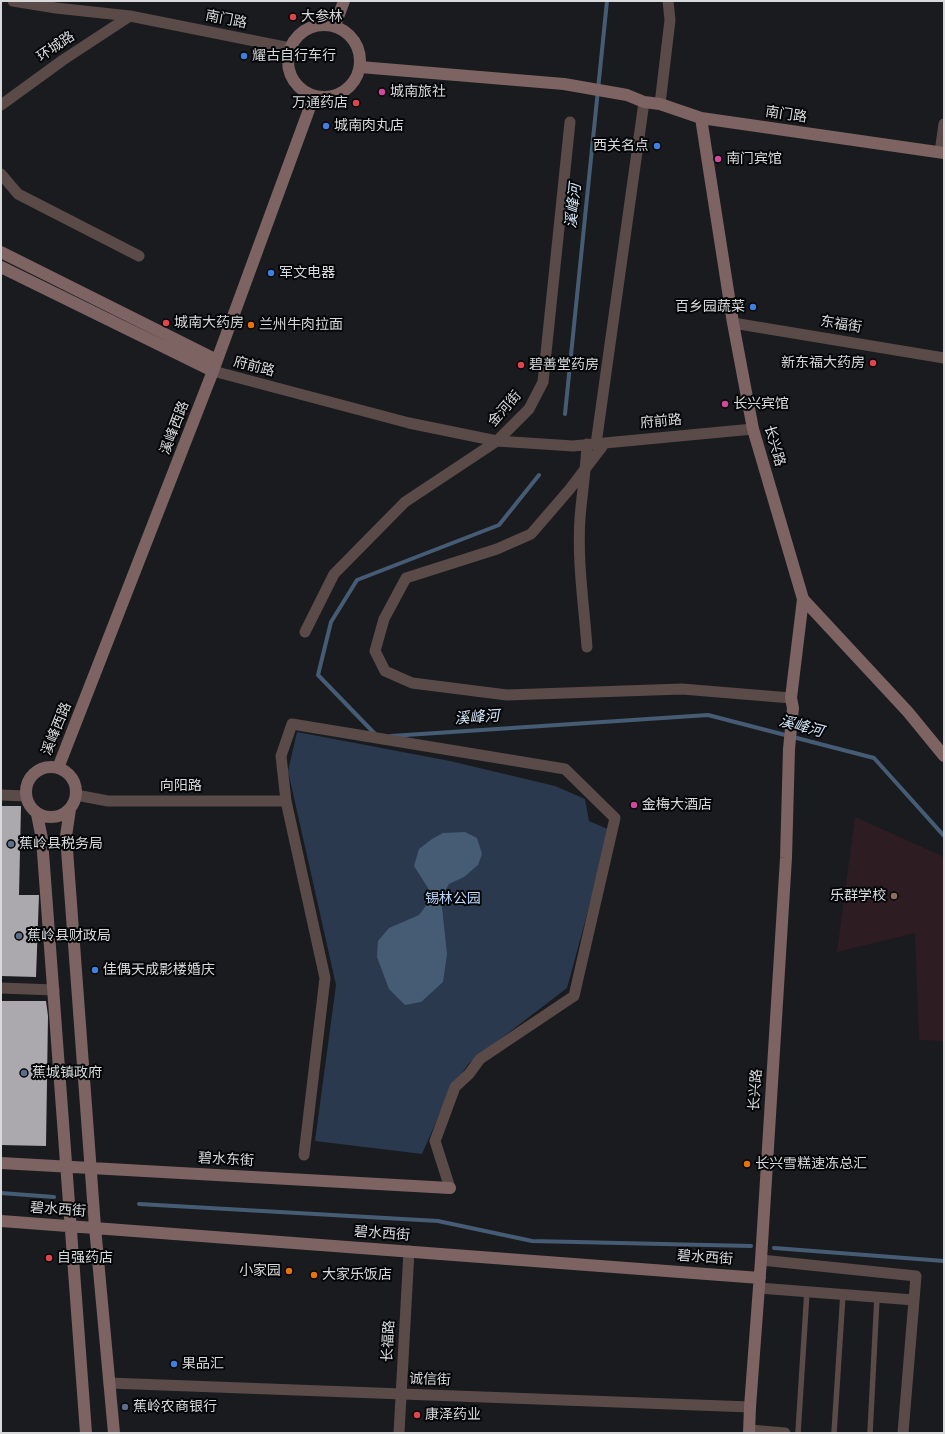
<!DOCTYPE html>
<meta charset="utf-8">
<style>
body{margin:0}
#map{position:relative;width:945px;height:1434px;overflow:hidden;background:#191b1f;font-family:Signika,sans-serif}
canvas{display:block}
.frame{position:absolute;inset:0;border:2px solid #d7d9db;pointer-events:none}
</style>
<div id="map">
<canvas width="945" height="1434"></canvas>
<div class="frame"></div>
</div>
<script>
const g = document.querySelector('canvas').getContext('2d');
g.lineJoin = 'round';
function fillPath(path, color) { g.fillStyle = color; g.fill(path, 'evenodd'); }
function strokePath(path, color, width, dash) { g.strokeStyle = color; g.lineWidth = width; g.lineCap = dash ? 'butt' : 'round'; g.setLineDash(dash || []); g.stroke(path); }
function write(font, color, halo, rows, align = 'center') {
  g.font = font + ' Signika,"Noto Sans SC",sans-serif'; g.lineWidth = 4; g.setLineDash([]); g.textBaseline = 'middle'; g.strokeStyle = halo; g.fillStyle = color; for (const [text, x, y, turn = 0] of rows) {
    g.save(); g.translate(x, y); g.rotate((+turn || 0) * Math.PI / 180); g.textAlign = isNaN(turn) ? turn : align; if (halo) g.strokeText(text, 0, 0); g.fillText(text, 0, 0); g.restore();
  }
}
fillPath(new Path2D(`
 M855 817 940 855 944 859V1041L919 1040 915 933 837 952Z`), '#2e1c23');
fillPath(new Path2D(`
 M297 732 450 761 555 786 585 799 589 821 610 830 567 988 469 1063 449 1092 422 1154 315 1141 336 985 288 771Z`), '#2a394e');
fillPath(new Path2D(`
 M465 832 477 838 482 854 478 865 464 877 449 884 441 898 447 954 443 982 421 1002 405 1005 389 989 377 957 378 941 389 928 419 915 428 903V888L414 866 419 849 432 839 443 833Z`), '#455c74');
strokePath(new Path2D(`
 M565 414 607 1
 M377 736 318 675 331 622 357 580 499 525 539 475
 M391 736 708 715 874 758 944 836
 M1 1193 54 1197
 M139 1204 438 1221 532 1241 751 1246
 M774 1248 944 1261`), '#455c74', 4);
fillPath(new Path2D(`
 M1 806H21L19 895H39L36 977 1 976Z
 M1 1001H46L48 1016 46 1146 1 1145Z`), '#aba8ae');
strokePath(new Path2D(`
 M798 1433 807 1291
 M834 1433 843 1294
 M870 1433 877 1297`), '#5a4a48', 5.5);
strokePath(new Path2D(`
 M13 1 56 8 130 16 290 48
 M660 104 670 20 668 1
 M1 105 63 60 130 16
 M940 152 944 124
 M1 174 18 194 139 256
 M733 323 944 358
 M213 371 409 423 497 441 573 446 753 429
 M605 443 569 490 531 534 497 549 406 578 384 619 375 651 385 671 412 683 507 695 682 689 791 698
 M587 444C586 469 582 493 580 518 577 561 584 605 587 647
 M596 444 644 102
 M305 632 334 574 405 502 497 441 529 409 543 382 570 122
 M1 795 26 796
 M76 795 108 801H286
 M1 988 54 990
 M304 1155 325 978 286 801 281 756 292 724 565 769 615 818 574 996 480 1059 469 1074 455 1087 435 1141 450 1188
 M761 1260 916 1276 903 1433
 M759 1288 914 1300
 M109 1383 750 1407
 M750 1430 785 1433
 M399 1433 409 1251`), '#5a4a48', 11);
strokePath(new Path2D(`
 M288 61a36 36 0 1 1 72 0a36 36 0 1 1-72 0Z
 M335 25 344 1
 M360 67 564 84 627 95 644 102 660 104 701 118 944 153
 M701 118 733 323 753 429 803 599 791 698 793 708 789 749 786 858 761 1260 750 1407 749 1433
 M1 252 217 360
 M1 267 213 371
 M803 599 908 712 944 756
 M26 792a25 25 0 1 1 50 0a25 25 0 1 1-50 0Z
 M58 768 213 371 314 96
 M70 809 66 836 95 1227 114 1433
 M37 814 42 839 86 1433
 M1 1163 450 1188
 M1 1221 760 1278`), '#7d6361', 12);
for (const [x, y, r, color] of [
 [293,17,4,"#e0444e"],
 [244,56,4,"#3f7fe0"],
 [382,92,4,"#d1479c"],
 [356,103,4,"#e0444e"],
 [326,126,4,"#3f7fe0"],
 [657,146,4,"#3f7fe0"],
 [718,159,4,"#d1479c"],
 [271,273,4,"#3f7fe0"],
 [753,307,4,"#3f7fe0"],
 [166,323,4,"#e0444e"],
 [251,325,4,"#e8710a"],
 [873,363,4,"#e0444e"],
 [521,365,4,"#e0444e"],
 [725,404,4,"#d1479c"],
 [634,805,4,"#d1479c"],
 [11,844,4,"#5c6f8a"],
 [894,896,4,"#8d6e63"],
 [19,936,4,"#5c6f8a"],
 [95,970,4,"#3f7fe0"],
 [24,1073,4,"#5c6f8a"],
 [747,1164,4,"#e8710a"],
 [49,1258,4,"#e0444e"],
 [289,1271,4,"#e8710a"],
 [314,1275,4,"#e8710a"],
 [174,1364,4,"#3f7fe0"],
 [125,1407,4,"#5c6f8a"],
 [417,1415,4,"#e0444e"]
]) { const dot = new Path2D(); dot.arc(x, y, r, 0, 2 * Math.PI); g.fillStyle = color; g.fill(dot); strokePath(dot, '#050607', 1.5); }
write('14px', '#d7d9db', '#050607', [
 ["大参林",301,17],
 ["耀古自行车行",252,56],
 ["城南旅社",390,92],
 ["万通药店",348,103,"right"],
 ["城南肉丸店",334,126],
 ["西关名点",649,146,"right"],
 ["南门宾馆",726,159],
 ["军文电器",279,273],
 ["百乡园蔬菜",745,307,"right"],
 ["城南大药房",174,323],
 ["兰州牛肉拉面",259,325],
 ["新东福大药房",865,363,"right"],
 ["碧善堂药房",529,365],
 ["长兴宾馆",733,404],
 ["金梅大酒店",642,805],
 ["蕉岭县税务局",19,844],
 ["乐群学校",886,896,"right"],
 ["蕉岭县财政局",27,936],
 ["佳偶天成影楼婚庆",103,970],
 ["蕉城镇政府",32,1073],
 ["长兴雪糕速冻总汇",755,1164],
 ["自强药店",57,1258],
 ["小家园",281,1271,"right"],
 ["大家乐饭店",322,1275],
 ["果品汇",182,1364],
 ["蕉岭农商银行",133,1407],
 ["康泽药业",425,1415]
], 'left');
write('14px', '#d7d9db', '#050607', [
 ["南门路",226,20,11],
 ["环城路",56,47,-34],
 ["南门路",786,115,8],
 ["东福街",841,325,9],
 ["府前路",254,367,15],
 ["金河街",505,409,-49],
 ["府前路",661,422,-5],
 ["溪峰西路",175,428,-69],
 ["长兴路",774,446,74],
 ["溪峰西路",57,729,-68],
 ["向阳路",181,786],
 ["长兴路",756,1090,-86],
 ["碧水东街",226,1160,3],
 ["碧水西街",58,1210,4],
 ["碧水西街",382,1234,4],
 ["碧水西街",705,1258,4],
 ["长福路",389,1341,-87],
 ["诚信街",430,1380,2]
]);
write('14px', '#bad5fd', '#050607', [
 ["锡林公园",453,899]
]);
write('italic 15px', '#d3e4f7', '#050607', [
 ["溪峰河",574,206,-84],
 ["溪峰河",477,718,-4],
 ["溪峰河",801,727,15]
]);
</script>
